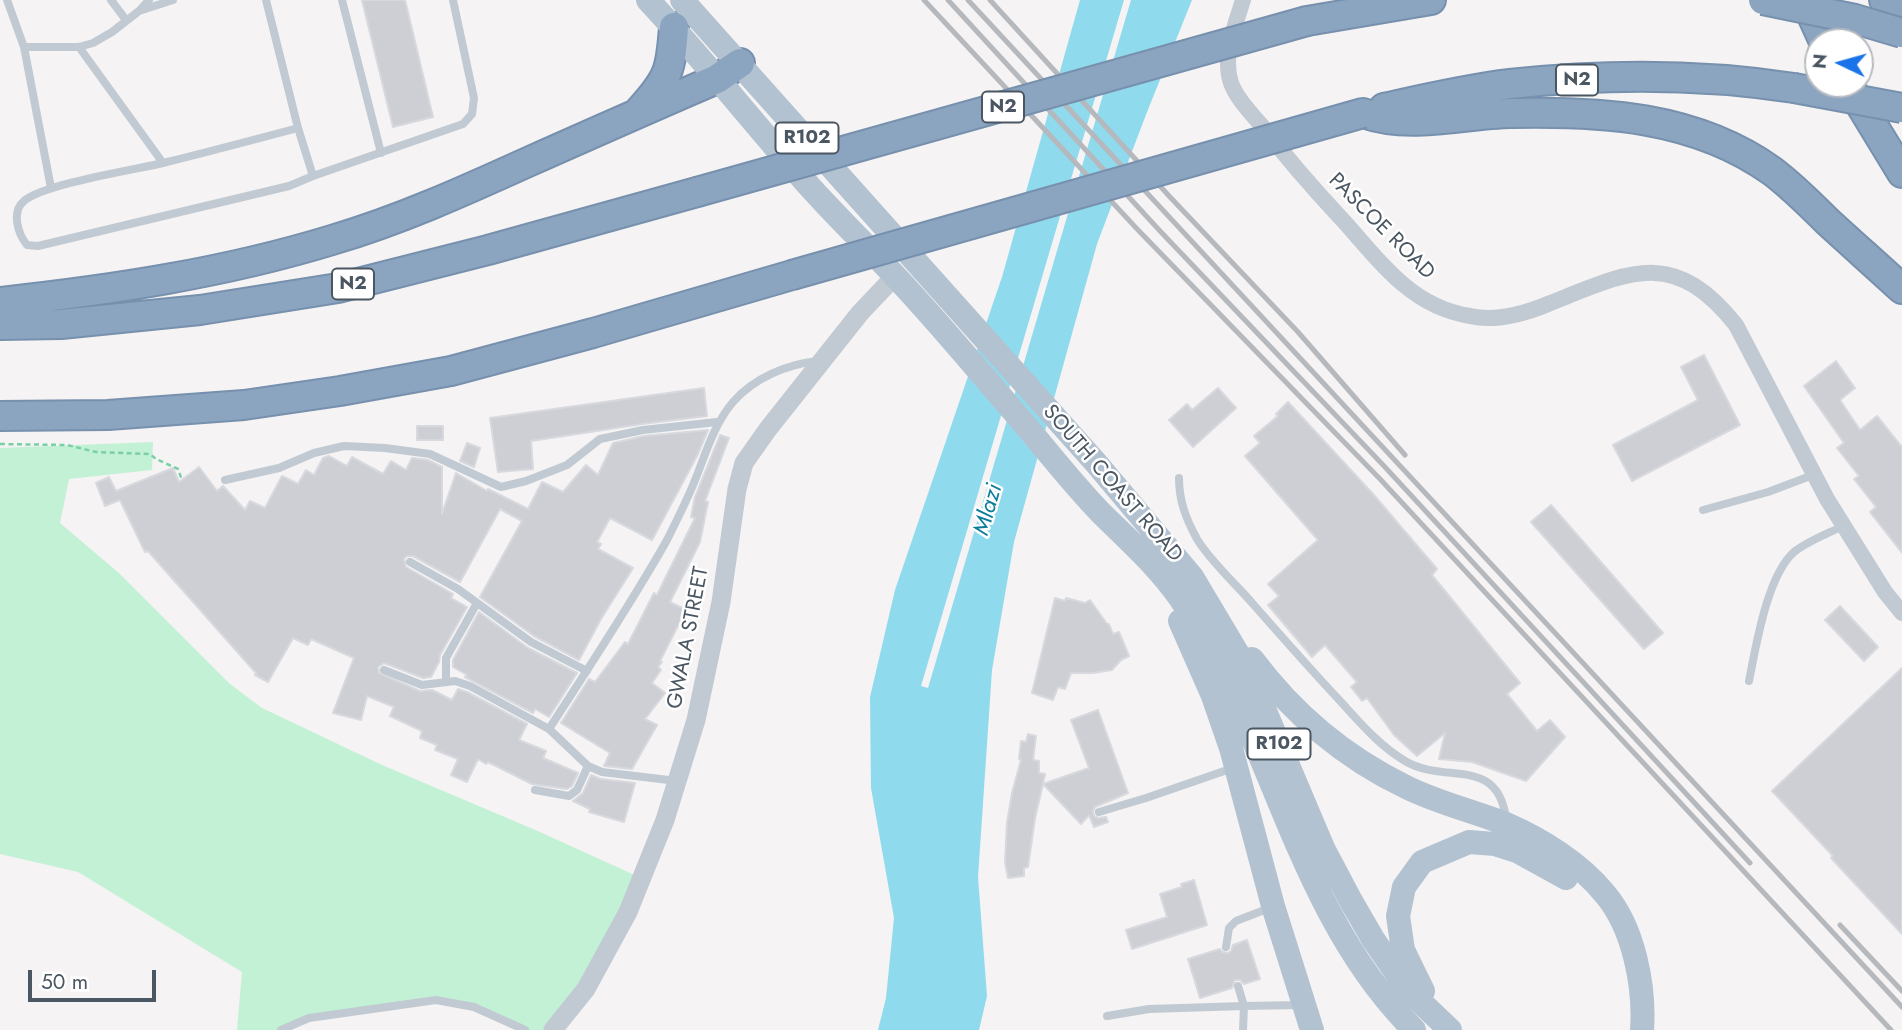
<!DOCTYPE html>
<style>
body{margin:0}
#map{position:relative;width:1902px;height:1030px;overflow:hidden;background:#f5f3f3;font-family:Jost,sans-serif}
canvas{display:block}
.north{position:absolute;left:1804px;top:28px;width:70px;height:70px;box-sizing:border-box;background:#fff;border:2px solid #b7bbc0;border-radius:50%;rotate:275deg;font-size:19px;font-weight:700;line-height:28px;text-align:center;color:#4a5661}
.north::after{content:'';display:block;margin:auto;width:24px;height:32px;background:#1a73e8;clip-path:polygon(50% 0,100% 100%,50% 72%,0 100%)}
.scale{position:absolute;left:28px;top:970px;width:128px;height:32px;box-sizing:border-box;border:4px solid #4a5661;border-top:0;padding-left:9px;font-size:21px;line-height:24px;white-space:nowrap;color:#4a5661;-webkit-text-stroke:5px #fff;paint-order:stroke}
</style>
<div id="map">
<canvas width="1902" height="1030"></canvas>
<div class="north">N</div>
<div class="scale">50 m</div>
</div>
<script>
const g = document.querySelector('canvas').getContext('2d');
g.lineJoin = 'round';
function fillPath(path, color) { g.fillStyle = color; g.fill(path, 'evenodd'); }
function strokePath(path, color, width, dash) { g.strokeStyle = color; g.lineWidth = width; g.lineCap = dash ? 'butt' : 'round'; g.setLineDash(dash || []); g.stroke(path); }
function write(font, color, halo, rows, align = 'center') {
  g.font = font + ' Jost,sans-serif'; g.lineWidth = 5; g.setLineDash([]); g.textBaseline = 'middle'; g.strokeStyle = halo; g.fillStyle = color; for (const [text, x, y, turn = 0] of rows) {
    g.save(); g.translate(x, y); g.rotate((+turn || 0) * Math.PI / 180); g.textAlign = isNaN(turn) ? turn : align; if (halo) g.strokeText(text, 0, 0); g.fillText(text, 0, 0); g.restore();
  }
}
fillPath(new Path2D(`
 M153 442 152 470 69 479 60 523 120 574 230 684 262 708 382 765 540 832 641 878 552 1030H525L508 1021 436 999 309 1017 279 1030H237L242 972 78 872 0 854V448Z`), '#c3f1d5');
fillPath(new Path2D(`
 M1080 0H1124L921 686 928 688 1131 0H1192L1147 112 1097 244 1014 542 992 670 978 877 987 996 979 1030H878L886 998 894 918 871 788 870 697 895 590 1002 277Z`), '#90daee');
const building = new Path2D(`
 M362 0H405L433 117 393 127Z
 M1704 355 1740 425 1632 481 1613 445 1698 400 1681 367Z
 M1836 361 1855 388 1840 400 1860 430 1877 416 1902 447V553L1870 512 1876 507 1854 479 1859 476 1837 448 1844 443 1804 386Z
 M704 388 707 416 642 424 531 441 533 469 498 472 490 418Z
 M1218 388 1236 408 1193 447 1169 420 1187 404 1192 410Z
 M1288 402 1373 494 1437 569 1432 575 1520 683 1507 694 1537 731 1550 720 1565 737 1526 781 1472 762 1439 759 1445 733 1417 756 1394 735 1367 698 1362 701 1351 687 1357 682 1325 645 1312 657 1268 605 1279 596 1268 584 1318 540 1245 456 1260 443 1254 436 1278 416 1276 414Z
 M417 426H443V440H417Z
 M708 430 697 456 652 540 610 518 597 542 601 544 598 549 633 568 601 619 579 660 534 636 480 597 522 521 500 509 460 582 413 556H407L404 559 406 567 453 594 451 598 467 607 440 655 439 662 431 677 423 678 384 663 378 667 379 673 420 691 432 690 452 700 458 689 467 692 527 724 519 740 546 751 543 758 578 773 572 786 567 789 532 784 488 762 486 764 478 759 467 782 451 775 458 759 435 750 437 745 420 738 422 731 390 716 394 707 367 696 361 720 333 713 354 658 311 639 308 645 293 638 268 682 255 675 256 673 148 551 145 552 120 500 105 506 96 483 109 477 116 491 173 468 179 482 199 467 217 491 223 486 245 510 250 501 265 508 282 476 298 484 306 470 314 475 323 458 329 456 347 466 352 457 383 474 391 461 406 470 412 458 428 460 442 467V514L456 473 487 491 488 489 528 509 542 482 563 492 586 465 598 475 613 443 644 436Z
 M720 435 729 438 705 501 708 502 700 542 670 602 686 610 660 661 662 662 658 667 661 670 652 683 665 693 645 719 657 725 632 769 604 766 610 753 561 723 589 679 595 682 625 642 628 644 654 593 657 595 695 518 691 517 695 497Z
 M467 443 480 448 474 467 460 461Z
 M1551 505 1663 633 1644 649 1531 522Z
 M1055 598 1065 601 1066 598 1085 603 1090 600 1107 624H1109L1113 634 1119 632 1129 656 1121 660 1112 670 1093 673H1071L1065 689 1058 687 1053 700 1032 693Z
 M1840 606 1878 647 1864 661 1825 620Z
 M479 612 528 648 577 673 549 717 535 709 533 713 465 677 467 675 453 667V660Z
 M1902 668V934L1831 858 1833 856 1772 791Z
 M1098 710 1128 793 1095 807 1093 811 1094 816 1098 818 1106 817 1108 822 1094 827 1089 815 1081 824 1043 784 1035 818 1028 867 1024 868V876L1008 878 1005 862 1007 823 1012 793 1021 760 1019 759 1021 741 1026 742 1028 734 1036 736 1033 760 1039 761V773L1045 774 1043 784 1089 768 1071 720Z
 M591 775 601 779 635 783 624 822 589 812 590 809 573 801 583 793Z
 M1194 880 1207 925 1132 949 1126 930 1167 917 1160 894 1182 887 1181 884Z
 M1247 940 1260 979 1244 984 1240 980H1235L1232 988 1200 998 1188 959 1220 949 1222 952 1228 953 1231 951 1233 945Z`);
fillPath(building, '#cdcfd5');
strokePath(building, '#d7d9de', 2);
const motorway = new Path2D(`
 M1805 0 1824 42
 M1884 0 1902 24
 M1307 21 1431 0
 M1849 86 1902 173
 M1384 108C1425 99 1468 89 1510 84 1603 74 1702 74 1794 88
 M640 110C669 78 671 70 674 27
 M1363 113C1410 130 1462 114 1511 113 1601 111 1695 116 1772 171 1792 186 1809 203 1827 221 1852 244 1877 266 1902 289
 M0 302C112 290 224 273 332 240 400 220 464 191 528 162 591 134 654 106 717 79L740 63
 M0 325 61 324 200 310 338 288 488 250 697 192
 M0 416 108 415 244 405 340 391 451 371 593 333 792 275`);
strokePath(motorway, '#7690ad', 32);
strokePath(new Path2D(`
 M0 444 67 445 96 452 150 454 156 459 178 469 182 480`), '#7ad0a6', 2.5, [5, 3.5]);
strokePath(new Path2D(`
 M7 0 24 47 51 188
 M111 0 126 20
 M266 0 298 128 313 176 289 186 38 246 27 245C18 234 11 212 24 201 44 184 133 170 163 163 208 152 253 140 298 128
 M342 0 381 153
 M139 11 149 0
 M24 47H79L93 43 112 32 139 11 173 0
 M79 47 163 163
 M313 176 463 124 472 114 474 98 453 0
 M1179 478C1179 501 1186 519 1197 539 1210 561 1236 584 1253 604 1282 637 1312 671 1342 703 1362 725 1380 746 1405 761 1445 785 1497 755 1506 818
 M225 480 279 468 314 453 344 446 385 448 430 454 501 487 526 481 567 465 600 439 643 430 717 422
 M1703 510 1768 492 1813 475
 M410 562 458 589 531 642 587 671
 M384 670 422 685 455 681 470 686 549 729 588 766 602 772 677 781
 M1749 681C1756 646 1767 576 1794 552 1808 541 1827 534 1843 526
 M446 682V658L477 603
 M549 729C589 667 631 604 667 540 675 524 683 508 690 492 704 461 711 428 733 402 754 378 787 364 818 361
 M535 790 569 796 577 790 588 766
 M1099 812 1146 798 1233 768
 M1226 947 1229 928 1236 921 1272 907
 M1238 986 1244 1006 1301 1005
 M1107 1016 1149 1009 1244 1006 1243 1030
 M281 1030 309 1018 436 1000 474 1007 525 1030`), '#c1cad2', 8);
strokePath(new Path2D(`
 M1243 0C1235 26 1222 56 1231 83 1237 99 1251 113 1262 126 1286 157 1311 186 1338 215 1360 238 1379 265 1404 285 1423 301 1445 312 1470 316 1496 322 1524 314 1548 304 1629 272 1673 246 1736 325L1827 499 1885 592 1902 613`), '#c1cad2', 16);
strokePath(new Path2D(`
 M553 1030 586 989 628 912 665 820 696 720 721 602 737 489 744 463 768 429 860 313 895 276`), '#c1cad2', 19);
strokePath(new Path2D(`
 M648 0C704 60 755 125 810 187 837 217 867 246 895 276 943 327 987 381 1032 433 1054 460 1076 487 1100 512 1128 540 1157 565 1180 598 1272 733 1295 912 1414 1030
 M682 0 1096 463 1192 577 1248 671 1323 848 1351 901 1373 939 1408 990 1450 1030
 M1180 621 1213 696 1231 748 1273 906 1312 1030
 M1252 659C1293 714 1344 757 1406 787 1438 803 1473 811 1506 824 1541 839 1581 864 1605 894 1634 928 1645 987 1642 1030
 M1423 991 1403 950 1398 916 1404 887 1422 862 1469 842 1495 844 1517 851 1566 878`), '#b3c2d1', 24);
strokePath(motorway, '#8ba5c1', 28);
strokePath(new Path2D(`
 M924 0 1139 231 1380 479 1891 1030
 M948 0 1160 231 1384 466 1750 863
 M968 0 1902 1007
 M990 0 1170 197 1298 332 1405 455
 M1840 925 1902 991`), '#b5b8bd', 5);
const motorwayBridge = new Path2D(`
 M1763 0 1855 19 1902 33
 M1794 88 1902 108
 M697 192C901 136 1104 77 1307 21
 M792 275 1363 113`);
strokePath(motorwayBridge, '#7690ad', 32, []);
strokePath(motorwayBridge, '#8ba5c1', 28);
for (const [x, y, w] of [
 [1577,80,42],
 [1003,107,42],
 [807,138,63],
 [353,284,42],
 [1279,744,63]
]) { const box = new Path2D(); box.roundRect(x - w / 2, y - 15.5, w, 31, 5); g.fillStyle = '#fff'; g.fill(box); strokePath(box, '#4a5661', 2); }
write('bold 19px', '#4a5661', null, [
 ["N2",1577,80],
 ["N2",1003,107],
 ["R102",807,138],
 ["N2",353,284],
 ["R102",1279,744]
]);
write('21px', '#4a5661', '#fff', [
 ["PASCOE ROAD",1381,227,45],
 ["SOUTH COAST ROAD",1112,484,49],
 ["GWALA STREET",689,638,-79]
]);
write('italic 23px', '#0c7c9b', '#fff', [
 ["Mlazi",989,510,-74]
]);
</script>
